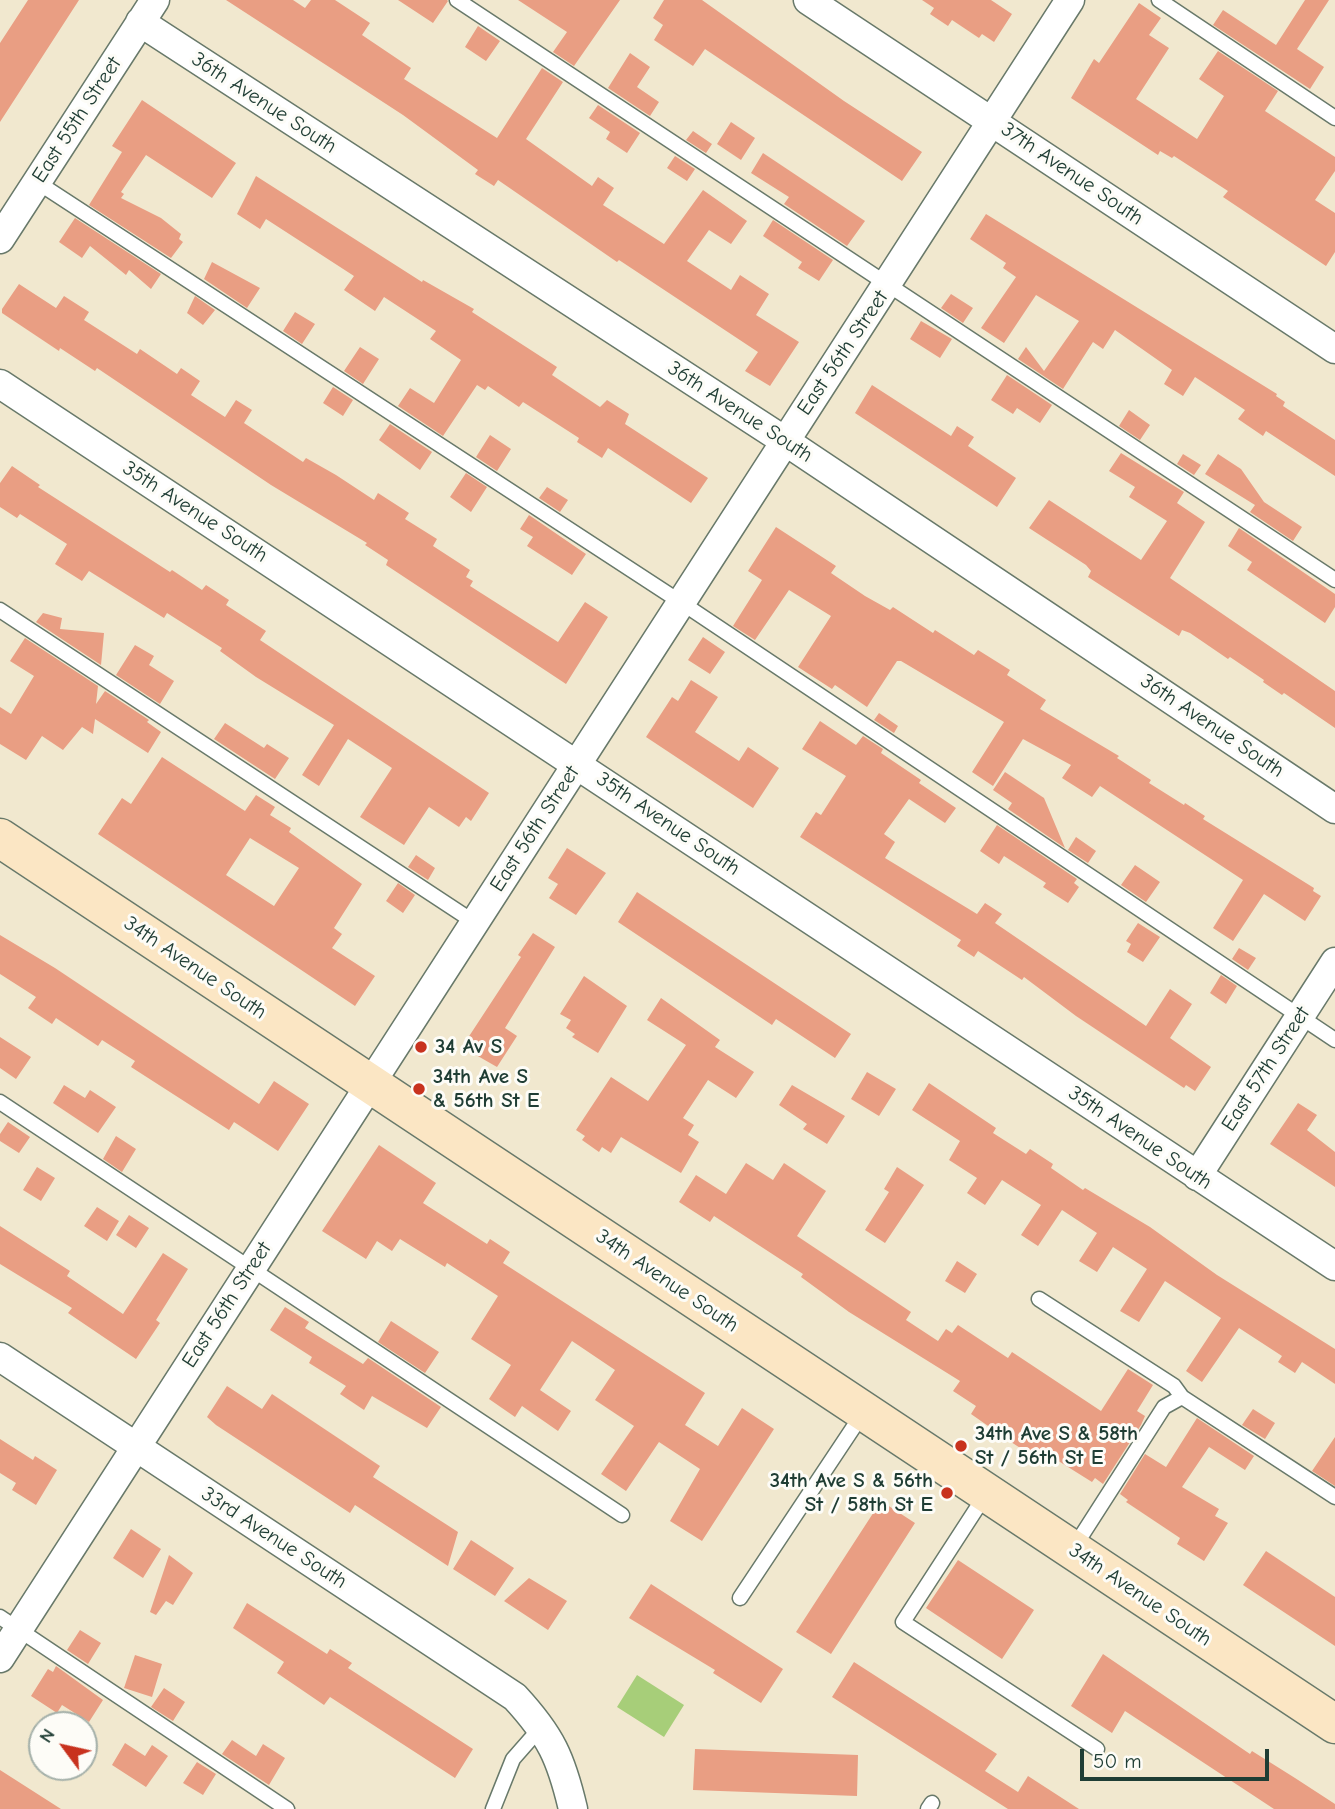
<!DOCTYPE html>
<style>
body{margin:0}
#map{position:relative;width:1335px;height:1809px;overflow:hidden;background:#f1e8cf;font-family:"Comic Neue",sans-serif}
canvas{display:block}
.north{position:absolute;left:28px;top:1711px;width:70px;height:70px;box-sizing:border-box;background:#fdfcf7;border:2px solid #a4b0a9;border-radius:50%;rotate:303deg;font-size:19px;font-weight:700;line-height:28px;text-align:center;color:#1f3d34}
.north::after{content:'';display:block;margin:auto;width:24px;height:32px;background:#c8321e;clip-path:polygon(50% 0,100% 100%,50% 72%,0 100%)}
.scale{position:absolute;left:1080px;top:1749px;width:189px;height:32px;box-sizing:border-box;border:4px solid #1f3d34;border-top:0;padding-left:9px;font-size:21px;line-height:24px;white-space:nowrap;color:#1f3d34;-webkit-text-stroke:5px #fdfcf7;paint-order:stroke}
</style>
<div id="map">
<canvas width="1335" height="1809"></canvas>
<div class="north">N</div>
<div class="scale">50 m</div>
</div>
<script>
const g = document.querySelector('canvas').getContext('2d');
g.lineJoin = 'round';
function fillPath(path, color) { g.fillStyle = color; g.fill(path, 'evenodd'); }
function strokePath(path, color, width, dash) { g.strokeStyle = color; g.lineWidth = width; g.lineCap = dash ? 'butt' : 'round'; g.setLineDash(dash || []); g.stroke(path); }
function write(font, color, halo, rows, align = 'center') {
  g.font = font + ' "Comic Neue",sans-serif'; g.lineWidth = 6; g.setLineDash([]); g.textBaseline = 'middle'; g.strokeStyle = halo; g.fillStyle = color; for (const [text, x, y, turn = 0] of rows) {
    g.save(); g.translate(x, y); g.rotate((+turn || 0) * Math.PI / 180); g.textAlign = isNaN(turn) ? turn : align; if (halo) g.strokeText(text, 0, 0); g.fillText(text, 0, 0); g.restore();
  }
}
fillPath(new Path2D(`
 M637 1675 684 1705 664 1737 617 1707Z`), '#a7ce79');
fillPath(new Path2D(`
 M28 0H79L0 122V43Z
 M226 0H293L305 8 311 0H335L370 23 362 35 411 68 404 79 497 138 542 68 563 82 526 139 592 186 598 177 614 188 603 205 664 244 703 190 747 221 731 244 709 230 687 261 731 290 740 275 769 294 756 315 799 342 770 386 745 371 758 352 619 260 617 262 498 180 494 186 475 174 478 170 403 115Z
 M398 0H447L448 1 433 23Z
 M518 0H620L574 66 553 52 567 32Z
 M664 0H702L844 101 922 152 902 181 705 49 693 66 654 40 663 25 653 18Z
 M922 0H991L1012 14 994 42 982 34 979 38 952 20 948 26 930 14 934 8Z
 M1305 0H1329L1297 49 1324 67 1310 89 1213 25 1223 10 1276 45Z
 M1139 3 1161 18 1149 35 1169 48 1136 99 1197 139 1224 96 1199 79 1218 51 1278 91 1265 111 1335 157V171L1315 200 1335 213V252L1326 266 1223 197 1228 191 1174 156 1172 158 1160 151 1158 155 1071 98 1094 59 1099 63Z
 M478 26 500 41 486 61 465 47Z
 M630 53 650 67 637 87 659 102 650 116 608 88Z
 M142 100 236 163 212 198 146 155 121 192 124 194 121 198 161 218 181 234 179 239 183 242 171 258 89 205 122 152 112 146Z
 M598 105 640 133 627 153 606 139 610 132 589 118Z
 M731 122 755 138 741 160 717 144Z
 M693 131 712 144 706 153 686 140Z
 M763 153 865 221 847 246 784 204 789 197 751 173Z
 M675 156 695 169 687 181 667 168Z
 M256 176 422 282 423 280 474 309 472 312 557 367 552 375 600 407 607 400 629 414 625 424 708 478 691 503 608 448 602 458 577 442 579 438 523 402 519 407 488 386 485 390 477 385 443 436 398 406 410 388 434 403 461 360 430 339 436 331 384 297 375 311 344 290 354 276 266 219 260 229 237 214Z
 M986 214 1277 394 1276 396 1285 402 1283 406 1335 440V476L1266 431 1263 436 1238 419 1245 410 1195 377 1183 396 1164 384 1172 370 1115 330 1103 349 1093 342 1063 389 1018 359 1026 347 1044 371 1079 321 1036 295 1004 343 981 328 1016 277 1003 268 1006 263 970 239Z
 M75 218 161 274 151 289 129 270 126 275 90 246 82 258 59 242Z
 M773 220 833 260 819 281 798 268 802 262 763 236Z
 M212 262 260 288 247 308 204 279Z
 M19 284 56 308 64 296 89 312 84 320 137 354 140 349 177 374 181 368 200 381 191 395 225 417 236 400 252 410 244 423 303 462 306 458 336 475 374 500 378 493 409 513 405 519 437 539 433 546 470 570 466 577 473 581 470 586 558 642 585 602 608 617 566 684 386 565 388 560 365 545 367 543 271 485 97 368 95 371 60 348 59 351 2 313V309Z
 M951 294 973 308 963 323 941 308Z
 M195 296 215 310 203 325 187 313Z
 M295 312 315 324 302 344 283 331Z
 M921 321 952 339 940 358 910 339Z
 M360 347 379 359 363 384 344 371Z
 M1007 375 1052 405 1040 423 1017 408 1013 414 991 400Z
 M872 385 951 436 957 426 974 437 968 446 1016 478 997 507 855 413Z
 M333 387 353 400 343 416 323 403Z
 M1129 410 1150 425 1140 440 1119 426Z
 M390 424 432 452 420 470 379 440Z
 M490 435 511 449 497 471 476 457Z
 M1121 453 1184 492 1177 503 1205 522 1170 578 1335 691V728L1284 693 1282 695 1263 682 1264 680 1230 657 1228 659 1190 633 1182 630 1179 636 1088 577 1091 571 1086 565 1029 528 1049 500 1141 560 1167 521 1129 497 1135 487 1109 471Z
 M1183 454 1201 465 1194 475 1177 464Z
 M1218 454 1241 469 1264 502 1302 527 1293 541 1250 512 1255 505 1205 474Z
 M12 466 40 485 38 487 170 572 172 570 202 590 206 585 229 600 226 605 266 631 260 640 489 793 471 821 466 817 459 827 429 807 404 845 360 817 392 768 348 739 319 786 302 775 334 725 256 677 220 651 222 648 167 613 164 618 89 571 82 581 55 564 67 544 20 514 17 518 0 507V483Z
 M466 473 487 487 471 512 450 497Z
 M547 487 568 500 560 512 539 498Z
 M529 515 586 554 572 575 527 546 533 537 520 529Z
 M776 527 836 566 831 573 865 596 890 610 893 607 933 633 935 630 974 655 978 650 1010 670 1007 675 1046 700 1040 709 1119 756 1117 758 1151 780 1149 783 1184 805 1185 803 1205 816 1203 819 1314 888 1313 891 1321 896 1305 921 1264 894 1233 941 1213 928 1243 880 1100 786 1092 797 1062 778 1071 765 1023 739 993 786 972 772 1004 722 901 661H897L867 707 835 685 832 689 798 667 831 616 789 590 755 640 733 626 762 580 748 571Z
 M1239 528 1335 594V607L1325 623 1247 570 1252 562 1228 546Z
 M43 613 62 618 60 629 104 633 101 665 36 622Z
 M703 637 725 652 710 674 688 660Z
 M25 638 98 686 96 704 105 691 149 720 147 722 161 732 148 753 95 719 93 734 82 727 63 750 42 736 26 760 0 744V707L11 714 34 676 10 661Z
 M135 645 154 656 149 665 174 681 160 704 116 675Z
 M691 680 718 697 695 732 739 761 748 747 779 768 753 808 646 737 672 697 678 701Z
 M879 713 898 726 894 733 874 720Z
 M820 721 856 745 863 736 883 749 881 753 921 780 919 783 956 808 945 823 909 799 884 834 895 842 885 858 977 914 985 903 1002 914 995 923 1146 1026 1170 989 1192 1004 1170 1038 1211 1067 1195 1091 1186 1085 1184 1088 1076 1016 1024 977 1022 980 978 951 974 957 957 946 961 940 800 837 816 812 821 815 846 776 802 749Z
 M225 723 264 748 267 744 289 758 275 779 214 739Z
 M162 757 245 811 256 795 275 807 270 815 291 828 289 832 362 884 334 928 342 934 332 948 375 976 355 1006 98 834 122 798 131 804ZM250 838 299 868 274 906 226 875Z
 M1005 772 1044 798 1065 848 1008 809 1012 803 993 790Z
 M997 825 1077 879 1074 883 1079 887 1068 903 1043 887 1046 883 1004 856 999 864 980 851Z
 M1076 837 1096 851 1088 863 1068 850Z
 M567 848 606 873 576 915 549 898 558 884 548 878Z
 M416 855 435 868 428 880 408 867Z
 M1135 865 1160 882 1146 902 1121 885Z
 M398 883 415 895 403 913 386 901Z
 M637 892 851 1034 835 1058 776 1019 772 1025 618 922Z
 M1138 923 1160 937 1143 962 1127 952 1131 944 1126 941Z
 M533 933 555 947 505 1028 517 1036 497 1067 462 1047 521 957 518 955Z
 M0 935 55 968 259 1104 274 1081 309 1104 278 1151 234 1122 229 1130 131 1067 135 1061 102 1040 98 1046 56 1018 52 1024 28 1008 36 997 0 974Z
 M1239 948 1256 958 1248 970 1232 959Z
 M1221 975 1237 986 1226 1004 1210 993Z
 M584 976 627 1006 598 1053 572 1037 575 1034 566 1028 571 1020 560 1014Z
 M661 998 720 1040 715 1047 754 1072 736 1098 708 1080 683 1118 694 1125 688 1135 699 1142 681 1173 621 1137 611 1153 602 1147 599 1152 582 1140 585 1136 576 1130 611 1077 648 1101 686 1045 647 1020Z
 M0 1037 31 1057 16 1079 0 1068Z
 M867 1072 896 1089 879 1116 851 1099Z
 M929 1083 996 1128 993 1133 1026 1154 1030 1149 1053 1164 1051 1168 1083 1190 1085 1188 1150 1227 1217 1275 1335 1349V1384L1302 1362 1295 1373 1278 1362 1282 1356 1239 1328 1202 1382 1186 1371 1221 1318 1165 1281 1139 1322 1120 1311 1147 1269 1113 1247 1097 1272 1079 1261 1097 1233 1062 1210 1038 1246 1021 1235 1041 1205 1002 1180 985 1205 967 1193 977 1178 949 1160 960 1141 912 1110Z
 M64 1085 85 1098 90 1090 116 1107 98 1133 53 1103Z
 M792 1085 845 1116 827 1144 803 1129 807 1124 779 1105Z
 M1298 1103 1317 1115 1307 1130 1335 1152V1187L1270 1144Z
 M8 1122 30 1137 19 1153 0 1141V1134Z
 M116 1136 136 1149 122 1172 103 1159Z
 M379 1145 436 1183 423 1203 487 1244 490 1239 510 1252 503 1263 705 1393 685 1425 718 1446 742 1408 774 1429 702 1541 670 1521 700 1469 659 1442 626 1491 601 1474 634 1426 595 1400 615 1370 572 1341 540 1390 571 1411 558 1431 522 1406 515 1417 489 1399 511 1365 471 1339 498 1296 447 1263 445 1267 400 1239 392 1251 377 1241 366 1259 322 1231Z
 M746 1163 773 1180 784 1163 826 1191 797 1236 911 1312 906 1320 938 1341 946 1329 952 1333 958 1325 1008 1358 1012 1352 1101 1411 1128 1369 1153 1385 1137 1411 1145 1416 1141 1425 1103 1484 1095 1478 1092 1482 1036 1447 1031 1455 1011 1442 971 1414 976 1406 953 1391 960 1381 849 1312 801 1277 803 1274 714 1216 710 1222 679 1202 696 1175 726 1194Z
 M37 1167 55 1178 41 1201 23 1190Z
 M897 1167 924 1185 885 1243 865 1230 889 1192 884 1189Z
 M97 1207 119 1221 107 1241 84 1226Z
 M129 1215 149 1228 136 1248 116 1235Z
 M0 1226 70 1271 67 1276 123 1314 163 1253 188 1269 156 1320 160 1323 136 1359 68 1313 72 1308 0 1264Z
 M957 1261 977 1274 965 1293 945 1281Z
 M285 1307 309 1322 305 1328 363 1364 368 1358 441 1407 427 1428 372 1396 364 1410 340 1394 346 1386 309 1363 312 1357 270 1330Z
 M391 1321 439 1352 425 1373 378 1342Z
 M227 1386 262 1409 272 1394 380 1466 373 1477 458 1532 448 1566 355 1505 350 1513 216 1425 207 1417Z
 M1253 1409 1275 1423 1265 1439 1242 1425Z
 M1197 1418 1254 1456 1245 1470 1209 1447 1182 1487 1219 1509 1215 1516 1228 1523 1204 1561 1177 1544 1180 1538 1126 1502 1128 1500 1120 1494 1145 1454 1166 1467Z
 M1335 1437V1486L1312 1471Z
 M0 1439 33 1460 35 1456 57 1470 36 1505 12 1490 16 1483 0 1473Z
 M881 1501 915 1523 831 1654 796 1632Z
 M131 1529 161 1549 143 1578 113 1558Z
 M471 1540 514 1568 495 1596 453 1569Z
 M1266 1551 1335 1597V1646L1243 1585Z
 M169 1555 193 1573 173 1605 166 1601 156 1615 150 1612Z
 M958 1560 1034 1610 1002 1659 926 1608Z
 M529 1578 567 1601 548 1630 504 1601Z
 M651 1584 783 1669 761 1703 713 1673 715 1670 629 1618Z
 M247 1603 327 1654 330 1649 352 1663 348 1668 473 1749 455 1778 330 1697 324 1705 277 1673 284 1662 233 1628Z
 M80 1630 101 1643 88 1664 67 1650Z
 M1103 1654 1250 1754 1252 1751 1295 1778 1335 1804V1809H1274L1125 1711 1112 1733 1071 1706Z
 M135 1655 162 1664 152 1697 124 1688Z
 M854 1662 997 1754 985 1771 1018 1792 1028 1776 1079 1809H1008L832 1697Z
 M56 1666 103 1700 89 1722 62 1705 57 1713 31 1696 48 1669 53 1672Z
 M164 1688 185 1702 173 1721 151 1707Z
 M232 1740 256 1756 263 1744 285 1758 269 1785 222 1754Z
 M125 1743 145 1756 152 1745 168 1756 146 1787 112 1765Z
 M695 1749 858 1755 857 1796 693 1790Z
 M197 1762 216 1774 203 1795 183 1783Z
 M0 1770 61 1809H0Z`), '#e99e83');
const lane = new Path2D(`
 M457 0 1335 580
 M1159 0 1335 118
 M37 182 682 603 1335 1040
 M0 610 474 922
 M0 1102 622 1515
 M1039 1299 1174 1386 1182 1397
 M986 1494 903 1622 1097 1749
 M1073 1549 1164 1407 1182 1397 1335 1497
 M740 1598 863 1413
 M0 1617 287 1809
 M493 1809 513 1759 542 1726
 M928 1809 932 1803`);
const street = new Path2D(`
 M808 0 1335 349
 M140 22 785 441 1335 809
 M0 239 155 0
 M0 384 1335 1266
 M1197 1176 1335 962
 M0 1357 515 1697C551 1736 561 1758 573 1809
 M0 1658 1070 0`);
const secondary = new Path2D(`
 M0 838 1335 1724`);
strokePath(lane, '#68796a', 17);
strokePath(street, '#68796a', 31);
strokePath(secondary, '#68796a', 41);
strokePath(lane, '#fff', 14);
strokePath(street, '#fff', 28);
strokePath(secondary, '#fbe6c4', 38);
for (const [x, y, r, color] of [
 [421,1047,7,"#c8321e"],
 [419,1089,7,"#c8321e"],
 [961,1446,7,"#c8321e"],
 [947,1493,7,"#c8321e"]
]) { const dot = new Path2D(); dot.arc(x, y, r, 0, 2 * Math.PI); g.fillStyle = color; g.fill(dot); strokePath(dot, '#fdfcf7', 2.5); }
write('21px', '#1f3d34', '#fdfcf7', [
 ["36th Avenue South",264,103,33],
 ["East 55th Street",77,120,-57],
 ["37th Avenue South",1072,174,34],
 ["East 56th Street",843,353,-56],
 ["36th Avenue South",740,412,33],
 ["35th Avenue South",195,512,33],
 ["36th Avenue South",1212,726,34],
 ["35th Avenue South",668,824,34],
 ["East 56th Street",535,829,-57],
 ["34th Avenue South",195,968,34],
 ["East 57th Street",1266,1069,-57],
 ["35th Avenue South",1140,1138,34],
 ["34th Avenue South",667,1281,34],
 ["East 56th Street",227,1305,-57],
 ["33rd Avenue South",274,1538,33],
 ["34th Avenue South",1140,1595,34]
]);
write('bold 21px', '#1f3d34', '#fdfcf7', [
 ["34 Av S",435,1047],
 ["34th Ave S",433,1077],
 ["& 56th St E",433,1101],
 ["34th Ave S & 58th",975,1434],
 ["St / 56th St E",975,1458],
 ["34th Ave S & 56th",933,1481,"right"],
 ["St / 58th St E",933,1505,"right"]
], 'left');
</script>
